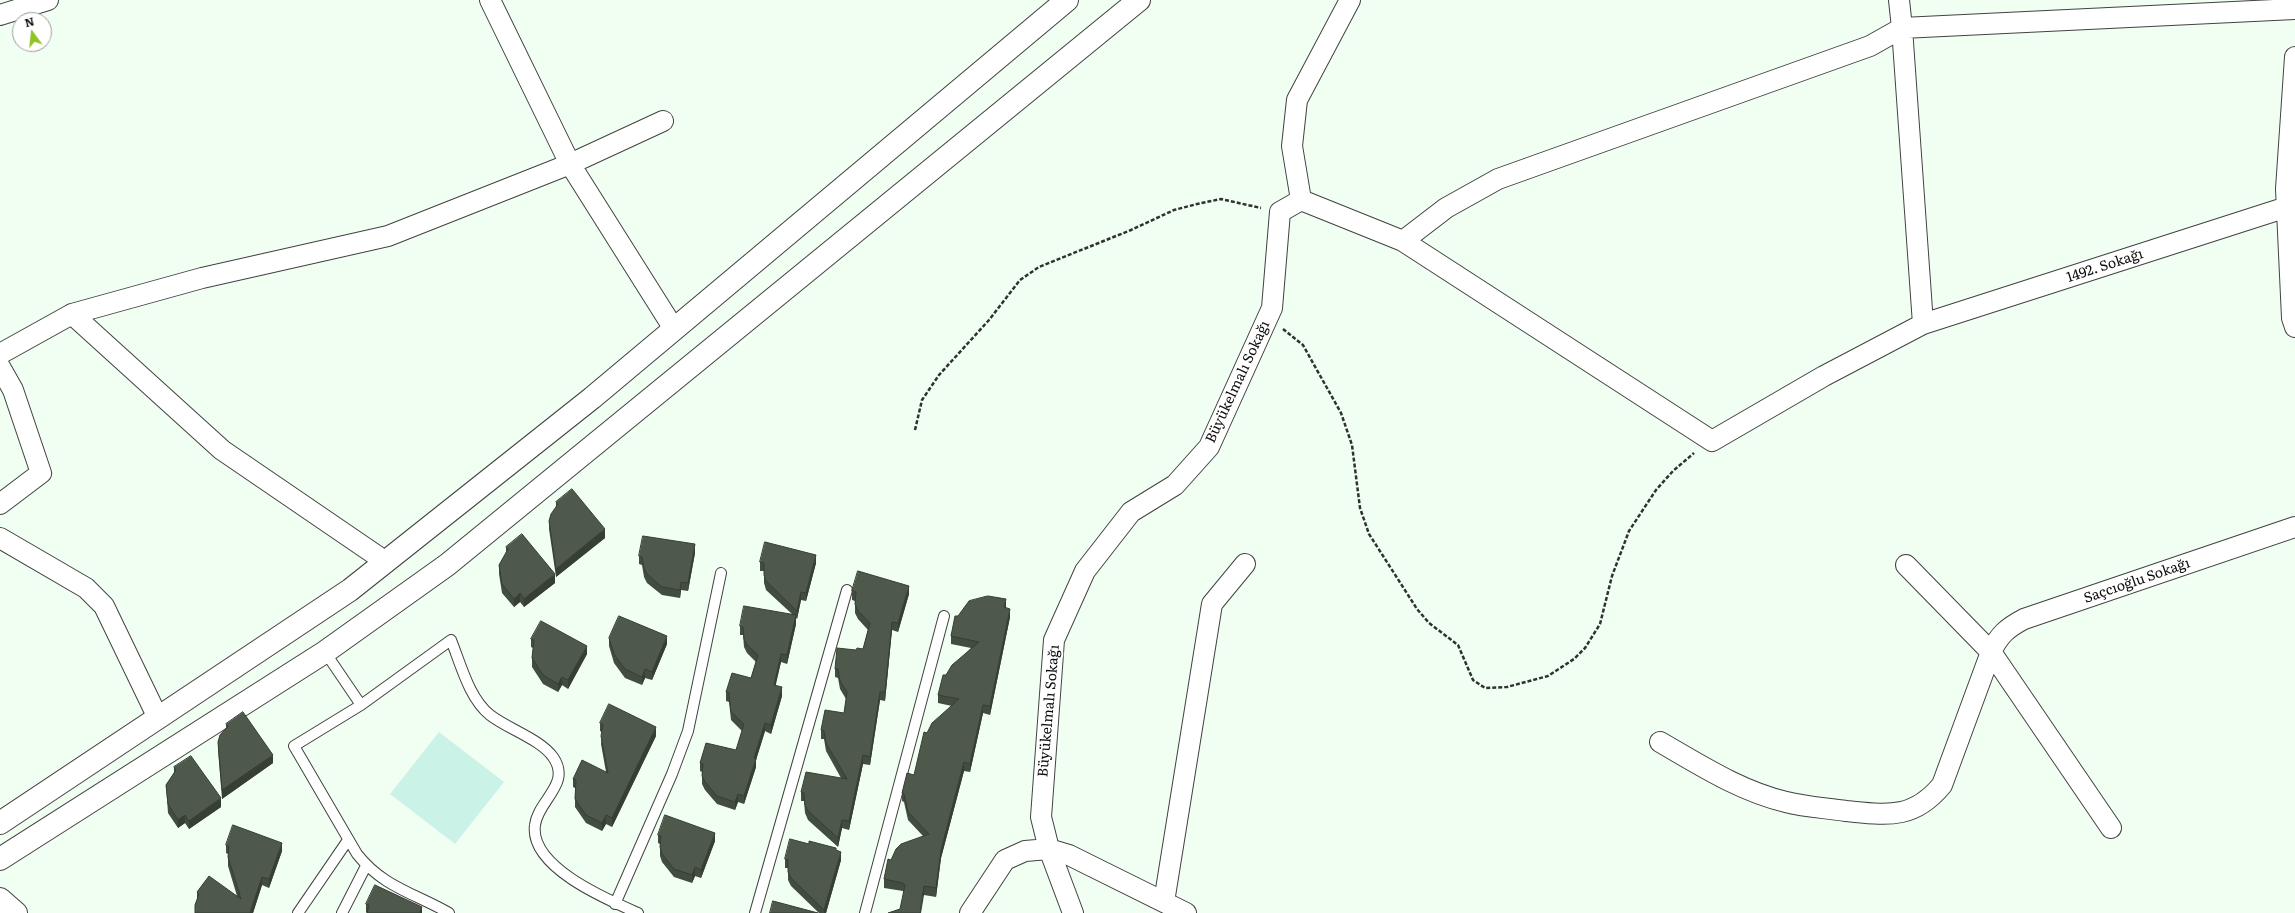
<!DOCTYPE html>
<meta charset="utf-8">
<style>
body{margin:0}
#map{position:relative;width:2295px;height:913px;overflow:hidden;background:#f1fff3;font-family:Literata,serif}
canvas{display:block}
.north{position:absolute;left:12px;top:12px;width:40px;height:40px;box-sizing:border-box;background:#fff;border:1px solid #9f9f9f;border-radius:50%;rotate:345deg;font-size:11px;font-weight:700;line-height:16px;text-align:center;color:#0f0f0f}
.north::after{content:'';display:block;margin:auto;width:14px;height:18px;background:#8fc223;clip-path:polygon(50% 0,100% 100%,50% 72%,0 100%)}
</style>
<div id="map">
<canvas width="2295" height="913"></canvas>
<div class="north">N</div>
</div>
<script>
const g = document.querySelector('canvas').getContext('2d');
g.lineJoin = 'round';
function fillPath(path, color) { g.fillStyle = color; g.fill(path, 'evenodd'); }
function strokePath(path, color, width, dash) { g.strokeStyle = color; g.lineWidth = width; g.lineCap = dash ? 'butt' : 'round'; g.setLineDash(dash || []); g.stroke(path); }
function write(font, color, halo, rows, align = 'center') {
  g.font = font + ' Literata,serif'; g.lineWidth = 4; g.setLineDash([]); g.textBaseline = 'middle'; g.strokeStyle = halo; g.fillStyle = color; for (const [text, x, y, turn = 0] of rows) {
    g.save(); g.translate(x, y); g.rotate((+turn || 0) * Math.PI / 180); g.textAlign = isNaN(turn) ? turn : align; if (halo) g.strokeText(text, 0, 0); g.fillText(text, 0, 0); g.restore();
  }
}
fillPath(new Path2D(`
 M439 732 504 782 455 844 390 794Z`), '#cbf2e7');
const service = new Path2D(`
 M325 652 361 705
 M615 904 672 774 688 731 721 573
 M298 913 348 840
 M342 913 366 866
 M449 913C414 893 383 887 357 854L294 746 361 705 451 640C461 665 469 698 490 715 508 729 540 739 553 757 572 784 538 800 535 825 529 867 608 900 638 913
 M755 913 847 590
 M865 913 944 616`);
const minor = new Path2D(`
 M490 0 570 164 674 329
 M1899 0 1902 28 2295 9
 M0 15 48 0
 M1902 28 1923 324
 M2295 57 2286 189 2292 318 2295 327
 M1301 200 1403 241 1712 441 1824 376 1923 324 2287 207
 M1403 241 1446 208 1498 179 1870 46 1902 28
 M72 314 222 450 386 562
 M0 354 72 314 202 278 388 236 570 164 663 121
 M0 367 13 390 41 473 0 504
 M0 538 86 588 104 606 158 718
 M1906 565 1991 652 2111 828
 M1660 742C1700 765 1740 791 1786 802 1805 807 1826 808 1846 811 1887 815 1913 820 1942 785L1991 652C1999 635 2007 628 2024 619L2295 527
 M1164 902 1212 604 1245 564
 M970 913 1005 860 1025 851 1049 849 1069 855 1186 913
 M1073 913 1049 849 1041 817 1054 640 1085 571 1131 512 1175 485 1209 447 1272 308 1280 212 1301 200 1292 146 1297 100 1350 0`);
const tertiary = new Path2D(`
 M0 823 350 590 592 398 1067 0
 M0 859 325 652 447 565 1139 0
 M0 899 16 913`);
strokePath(service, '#424242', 12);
strokePath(minor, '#424242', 22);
strokePath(tertiary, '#424242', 24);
strokePath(new Path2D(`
 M1283 329 1303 345 1341 413 1352 445 1360 508 1369 534 1417 609 1429 623 1458 645 1473 680 1485 688 1507 687 1548 676 1574 659 1585 648 1600 624 1612 576 1629 531 1656 490 1673 471 1694 453
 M915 430 922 400 939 375 989 320 1020 280 1039 267 1131 230 1174 210 1197 204 1221 199 1261 208`), '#313131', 2.5, [4, 2]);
strokePath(service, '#fff', 10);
strokePath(minor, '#fff', 20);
strokePath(tertiary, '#fff', 22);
fillPath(new Path2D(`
 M556 502 605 538 556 577 549 529V521L556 507Z
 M506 547 555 583 524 607 520 602 514 607 502 593 499 574V565L506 553Z
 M695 553 688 591 681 590 680 598 662 595 647 583 644 577 642 565 639 564V556Z
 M760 562 816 563 806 601 801 600 797 619 796 618V624L787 664 781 662 775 685 782 696 771 734 765 731 756 760V767L744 804 738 802 735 810 717 804 705 790 702 784V772L700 771V763L736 750 742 731 731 720 729 702 726 701V692L751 678 756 662 747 653 744 647 743 635H740V626L792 614 766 590 764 583V571H760Z
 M852 591 909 594 898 632 892 630 885 701 880 700 870 765 863 764 849 830 842 828 838 847 808 820 805 813 804 801H801V792L841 778 826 751 824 739H821V730L844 713 846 699 840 689 838 678 835 677V669L856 650 863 649 868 630 858 619 855 613V601L852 600Z
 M1006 608 1010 617 990 715 983 713 970 772 964 771 941 858 936 897 924 895 900 909 904 894 903 893V891L884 888V879L891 860 923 836 908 820 904 802 902 801V793L914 775 927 733 952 706 938 703V695L946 675 971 648 951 644V636L958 616Z
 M609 638 667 644 652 680 645 678 642 685 625 678 614 663 609 646Z
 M531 639 587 654 568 689 562 685 558 692 543 684 532 667V658L533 648 531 647Z
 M600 723 656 736 612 827 606 824 602 831 586 823 575 807V788L573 787V779L606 772 601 744 602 732 600 731Z
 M226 724 273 763 222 799 218 750V742L226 728Z
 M174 767 221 807 189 829 185 823 178 828 168 813 166 785 174 773Z
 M658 835 715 841 701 878 695 876 692 883 674 877 662 862 660 856V844L658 843Z
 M226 845 282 851 269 888 262 885 253 913H195V905L197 901V892L237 896 228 866V854L226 853Z
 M836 851 841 860 826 913H819L791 886 788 880V868H785V859Z
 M366 904 422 913H367L366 912Z`), '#434c40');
fillPath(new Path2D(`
 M605 529V538L556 577V569Z
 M695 544V553L688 591V583Z
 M816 555V563L806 601V593Z
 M555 574V583L524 607V599Z
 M681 582V590L680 598V590Z
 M909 586V594L898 632V623Z
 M801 592V600L797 619V611Z
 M520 593V602L514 607V599Z
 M1006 599V608L1004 607Z
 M1010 609V617L990 715V706Z
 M796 615V624L787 664V655Z
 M892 622V630L885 701V692Z
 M667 636V644L652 680V672Z
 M587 646V654L568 689V680Z
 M781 654V662L774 693V685Z
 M645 669V678L642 685V677Z
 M562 677V685L558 692V684Z
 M782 687V696L771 734V725Z
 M880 692V700L870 765V757Z
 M983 705V713L970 772V764Z
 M765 723V731L756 760V767L744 804V796L754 758Z
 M656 727V736L612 827V818Z
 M273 755V763L222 799V790Z
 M863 755V764L849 830V821Z
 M964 762V771L941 858 936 897V888L941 850Z
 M738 794V802L735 810V802Z
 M221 798V807L189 829V821Z
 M185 815V823L178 828V820Z
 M606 815V824L602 831V823Z
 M842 820V828L838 847V838Z
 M715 833V841L701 878V870Z
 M282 843V851L269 888V879Z
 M841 852V860L826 913H824V910Z
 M695 867V876L692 883V875Z
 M262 877V885L253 913H250Z
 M924 886V895L921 913H920Z
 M422 907V913H419Z`), '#373e34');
const building = new Path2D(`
 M572 489 605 529 556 569 549 521 551 514 558 504 556 502Z
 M522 534 555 574 524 599 520 593 514 599 502 584 499 565 508 549 506 547Z
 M643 536 695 544 688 583 681 582 680 590 662 587 647 574 644 568 642 557 639 556Z
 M765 542 816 555 806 593 801 592 797 611 766 581 764 575V563L760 562Z
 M858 571 909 586 898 623 892 622 885 692H880L870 757 863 755 849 821 842 820 838 838 808 811 805 805 804 793 801 792 806 772 847 779 826 743 824 731 821 730 825 710 844 713 847 692 840 681 838 669H835L837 648 856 650 857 648 863 649 870 623 858 611 855 604 856 592 852 591Z
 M988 596 1006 599 1004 607 1010 609 990 706 983 705 970 764 964 762 941 850 936 888 924 886 920 913H888L900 909 905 885H903V883L884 879 888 859 891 860 896 849 901 844 929 834 908 812 904 794 902 793 907 773 914 775 924 732 927 733 932 723 959 699 938 695 943 675H946L952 665 979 642 951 636 955 616H958L969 601Z
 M744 606 796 615 787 655 781 654 774 685 782 687 771 725 765 723 754 758 756 759 744 796 738 794 735 802 717 796 705 782 702 776 703 764 700 763 706 743 736 750 744 724 731 712 729 693 726 692 732 673 751 678 758 655 747 645 744 639 743 627 740 626Z
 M619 616 667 636 652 672 645 669 642 677 625 669 614 654 609 638Z
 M541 621 587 646 568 680 562 677 558 684 543 675 532 658 534 640 531 639Z
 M609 704 656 727 612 818 606 815 602 823 586 815 575 799 576 780 573 779 582 760 608 773 601 736 603 724 600 723Z
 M243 712 273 755 222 790 218 742 220 735 228 726 226 724Z
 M191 756 221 798 189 821 185 815 178 820 168 804 166 785 176 770 174 767Z
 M665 815 715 833 701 870 695 867 692 875 674 869 662 854 660 847 661 836 658 835Z
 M233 825 282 843 269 879 262 877 250 913H195V905L199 894 197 892 209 876 241 899 228 857 229 846 226 845Z
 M790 839 809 844V841L836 848V850L841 852 824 910 791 878 788 872V860L785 859Z
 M375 885 422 907 419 913H367L369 905 366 904Z
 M773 901 818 913H770Z`);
fillPath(building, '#4e584b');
strokePath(building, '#373e34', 1);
write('14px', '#0f0f0f', '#fff', [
 ["1492. Sokağı",2105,266,-18],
 ["Büyükelmalı Sokağı",1238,382,-65],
 ["Saçcıoğlu Sokağı",2137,581,-19],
 ["Büyükelmalı Sokağı",1049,711,-85]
]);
</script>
